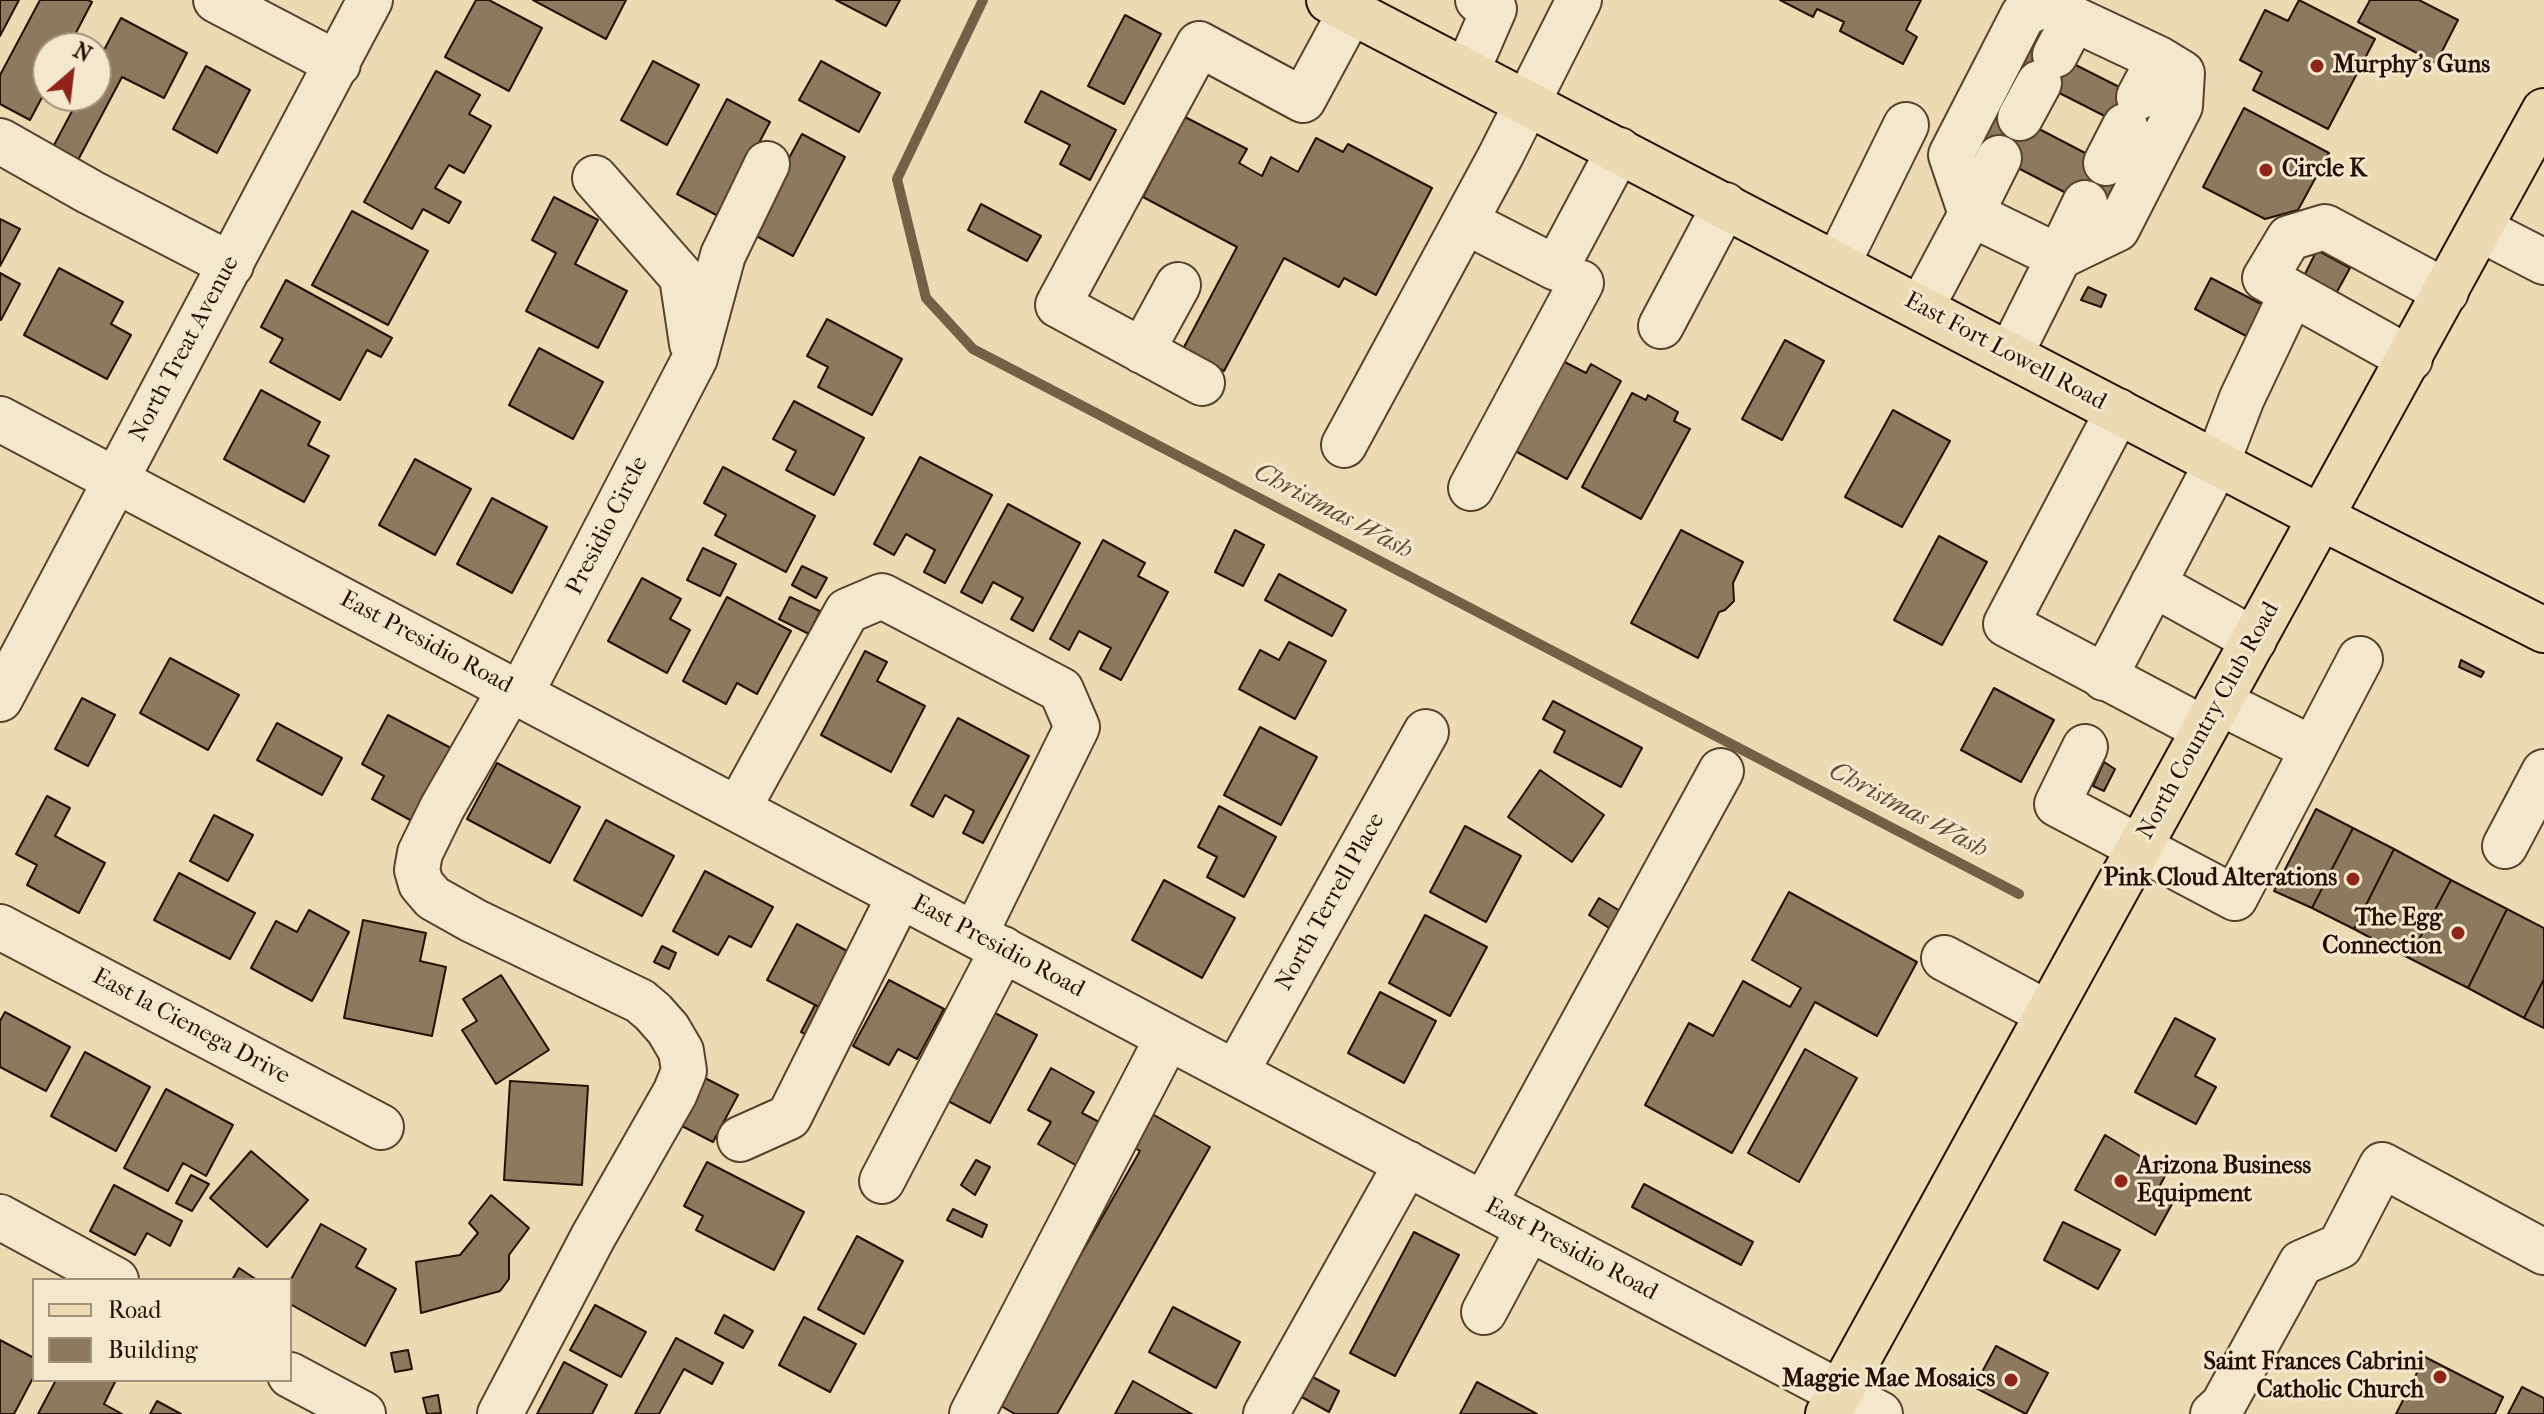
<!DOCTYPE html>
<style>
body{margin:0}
#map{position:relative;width:2544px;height:1414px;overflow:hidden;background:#ecdbb2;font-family:"IM FELL French Canon",serif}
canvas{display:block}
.legend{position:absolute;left:32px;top:1278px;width:260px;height:104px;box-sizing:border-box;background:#f3e8cd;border:2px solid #a1917b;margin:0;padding:10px 14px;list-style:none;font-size:24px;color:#260f01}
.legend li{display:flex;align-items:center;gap:16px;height:40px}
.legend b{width:40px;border:2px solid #a1917b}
.north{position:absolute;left:32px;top:32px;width:80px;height:80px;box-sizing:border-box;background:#f3e8cd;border:2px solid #a1917b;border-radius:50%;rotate:28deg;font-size:22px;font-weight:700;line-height:32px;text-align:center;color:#260f01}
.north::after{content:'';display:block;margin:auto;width:28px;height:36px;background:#8f2418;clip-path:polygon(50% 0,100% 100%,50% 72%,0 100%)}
</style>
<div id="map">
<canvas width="2544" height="1414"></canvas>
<ul class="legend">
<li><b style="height:10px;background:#ecdbb2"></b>Road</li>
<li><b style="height:22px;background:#8d795d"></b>Building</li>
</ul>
<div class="north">N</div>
</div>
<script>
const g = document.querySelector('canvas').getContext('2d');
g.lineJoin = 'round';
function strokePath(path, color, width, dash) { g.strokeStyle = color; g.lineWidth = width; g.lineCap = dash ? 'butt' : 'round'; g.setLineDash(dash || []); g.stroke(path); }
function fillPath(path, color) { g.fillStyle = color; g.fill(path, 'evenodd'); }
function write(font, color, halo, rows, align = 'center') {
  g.font = font + ' "IM FELL French Canon",serif'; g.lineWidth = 6; g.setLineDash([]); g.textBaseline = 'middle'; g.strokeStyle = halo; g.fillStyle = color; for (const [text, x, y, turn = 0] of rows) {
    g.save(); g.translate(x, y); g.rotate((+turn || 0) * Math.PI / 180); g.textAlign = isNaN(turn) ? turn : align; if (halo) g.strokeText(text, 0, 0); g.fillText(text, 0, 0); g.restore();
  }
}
strokePath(new Path2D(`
 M983 0 897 179 926 298 973 349 2019 894`), '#756047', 10);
const building = new Path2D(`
 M0 0H19L0 36Z
 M40 0H88L92 2 68 48H48V86L30 120 0 104V75Z
 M476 0H489L542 28 509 91 445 57Z
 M533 0H626L606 39Z
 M836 0H900L886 26Z
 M1780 0H1921L1906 30 1917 37 1903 64 1840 31 1844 22 1817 9 1813 17Z
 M2299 0 2375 39 2328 129 2253 90 2262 72 2240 60 2265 10 2288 21Z
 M2370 0H2419L2458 20 2436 63 2358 22Z
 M1125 15 1161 34 1124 104 1088 86Z
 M121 18 187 53 164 98 122 77 78 160 53 147 80 96H96V65Z
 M2028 41 2167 111 2152 140 2014 70Z
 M653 61 699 85 667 145 621 120Z
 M821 61 880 93 859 132 799 100Z
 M206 66 250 90 217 153 173 129Z
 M436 71 480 95 469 114 491 126 464 173 449 165 435 188 461 202 449 223 423 209 412 229 364 202Z
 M1041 91 1116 130 1090 180 1060 164 1070 145 1025 122Z
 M727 99 770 122 720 217 677 194Z
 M1993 105 2137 180 2116 219 1972 144Z
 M2244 108 2329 153 2298 210 2265 219 2203 187Z
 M1185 117 1247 149 1239 163 1262 176 1271 157 1298 172 1316 138 1343 152 1348 144 1432 188 1376 295 1344 278 1339 287 1284 258 1224 371 1183 349 1237 247 1143 197Z
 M802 134 845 157 793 256 749 232Z
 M554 197 598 220 575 264 627 291 598 348 526 311 556 253 532 240Z
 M981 204 1041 236 1027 261 968 230Z
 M352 211 428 251 388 325 312 285Z
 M0 219 20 229 0 266Z
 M2317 250 2350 268 2333 299 2301 282Z
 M59 268 123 302 111 324 131 335 107 379 24 335Z
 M0 273 20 284 1 320 0 319Z
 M2211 278 2265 306 2248 337 2195 309Z
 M286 280 392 338 381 357 367 350 340 400 270 362 283 339 261 327Z
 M2088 287 2106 295 2101 307 2081 300Z
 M827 319 902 359 872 415 818 387 828 367 807 356Z
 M1785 340 1824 361 1782 440 1742 419Z
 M539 348 603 382 573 439 509 405Z
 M1555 357 1586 373 1591 364 1621 381 1567 479 1506 446Z
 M261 390 320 422 308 445 329 456 304 502 224 459Z
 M1632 393 1646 400 1648 395 1678 412 1674 421 1690 429 1641 519 1582 487Z
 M794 401 864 438 834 495 786 470 796 451 773 439Z
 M1893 410 1950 441 1902 527 1845 497Z
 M920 457 992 495 945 583 924 572 935 550 906 534 894 555 874 544Z
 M415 459 471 489 435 555 379 525Z
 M723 467 815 516 786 572 715 535 726 515 704 503Z
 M492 498 547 527 512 593 457 564Z
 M1008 504 1080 543 1033 631 1011 619 1023 598 993 582 982 603 961 592Z
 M1235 530 1264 545 1243 586 1215 572Z
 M1681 530 1743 562 1733 583 1734 601 1725 610 1719 612 1698 658 1631 623Z
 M1939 536 1987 562 1942 645 1894 620Z
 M1103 540 1145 563 1138 576 1168 592 1121 680 1100 669 1111 648 1079 631 1069 650 1050 639Z
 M703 548 736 564 720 596 687 580Z
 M802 566 827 578 816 598 792 585Z
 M1279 574 1346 610 1332 636 1265 600Z
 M642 578 681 599 670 619 690 630 667 673 608 641Z
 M727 597 791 631 757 694 737 683 726 704 683 681Z
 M790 597 820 611 809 634 779 619Z
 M1289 642 1326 661 1295 719 1239 689 1260 650 1279 660Z
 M865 651 887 662 877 681 925 706 891 772 821 735Z
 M170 658 239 695 208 750 140 713Z
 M2461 660 2484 672 2481 677 2459 667Z
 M1994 688 2054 720 2021 782 1961 750Z
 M82 698 115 715 88 766 55 749Z
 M1553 701 1642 748 1621 787 1554 752 1565 731 1543 719Z
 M388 715 451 748 412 821 372 799 384 776 362 764Z
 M958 718 1029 756 983 843 963 833 974 811 945 795 933 817 911 805Z
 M277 723 342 758 322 795 257 760Z
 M1260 727 1317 757 1281 825 1224 795Z
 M2104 762 2115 769 2104 791 2093 786Z
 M497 763 580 807 550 863 467 819Z
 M1540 770 1604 815 1572 862 1508 817Z
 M47 796 70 808 55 836 105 863 79 913 27 885 37 865 16 854Z
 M1219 806 1276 837 1244 897 1207 877 1217 857 1198 847Z
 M2316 809 2353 828 2312 908 2274 891Z
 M214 815 253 835 228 881 190 861Z
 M606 820 674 856 642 916 574 880Z
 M1465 826 1521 856 1486 922 1430 892Z
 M2353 828 2394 849 2354 929 2312 908Z
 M2394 849 2451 880 2409 958 2354 929Z
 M705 871 773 907 751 947 729 936 718 955 673 931Z
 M179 873 255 913 230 959 154 920Z
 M1164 880 1235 918 1202 978 1132 940Z
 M2451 880 2507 909 2468 988 2409 958Z
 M1789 892 1917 962 1877 1036 1815 1002 1732 1153 1645 1105 1689 1023 1713 1036 1743 981 1790 1007 1801 988 1752 960Z
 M1599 898 1620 911 1609 928 1589 915Z
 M2507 909 2544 928V979L2524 1018 2468 988Z
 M309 910 349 932 312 1001 251 968 276 921 297 932Z
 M1425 915 1487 947 1450 1016 1389 983Z
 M363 920 426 933 420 961 446 967 432 1036 344 1018Z
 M797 924 849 952 819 1007 767 980Z
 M662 946 676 953 669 969 654 962Z
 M501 975 549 1050 496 1084 462 1030 477 1021 463 999Z
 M2544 979V1028L2524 1018Z
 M889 980 944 1009 917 1059 898 1049 889 1065 853 1046Z
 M1380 992 1436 1021 1404 1083 1348 1053Z
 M815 1005 835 1015 820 1042 801 1032Z
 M5 1012 70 1047 46 1091 0 1067V1021Z
 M995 1013 1037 1035 990 1123 948 1101Z
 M2175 1018 2215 1039 2195 1076 2216 1087 2196 1124 2135 1092Z
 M1805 1049 1857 1078 1799 1182 1748 1153Z
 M85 1052 150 1087 116 1151 51 1116Z
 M1051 1068 1094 1092 1082 1113 1103 1124 1079 1167 1038 1144 1051 1122 1028 1110Z
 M705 1078 738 1095 713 1142 680 1125Z
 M510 1081 588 1086 582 1185 504 1180Z
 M166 1089 233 1125 206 1176 183 1163 168 1191 124 1168Z
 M1147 1111 1210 1147 1057 1414H1015L996 1403 1140 1151 1128 1144Z
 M2105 1135 2167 1172 2155 1195 2172 1204 2155 1235 2075 1190Z
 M251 1151 308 1200 267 1247 210 1198Z
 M976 1160 990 1167 975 1195 961 1185Z
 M707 1162 804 1212 774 1270 696 1230 703 1216 684 1206Z
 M191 1175 209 1184 192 1211 176 1203Z
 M1644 1184 1753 1242 1741 1265 1632 1207Z
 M114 1185 182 1221 170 1246 147 1233 135 1255 90 1231Z
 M491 1195 529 1228 509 1255V1279L500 1291 421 1313 416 1262 460 1255 478 1233 469 1223Z
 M953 1209 987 1225 982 1237 947 1220Z
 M2063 1222 2120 1250 2098 1289 2044 1260Z
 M321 1224 366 1249 356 1267 396 1289 365 1346 290 1304V1281Z
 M1414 1232 1459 1255 1395 1376 1350 1353Z
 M857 1236 903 1261 864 1334 818 1309Z
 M239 1268 257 1280H232Z
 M595 1305 646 1332 621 1377 570 1350Z
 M1173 1307 1240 1342 1216 1388 1149 1352Z
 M724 1315 753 1331 743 1348 715 1333Z
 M804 1317 856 1344 830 1392 779 1365Z
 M676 1338 723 1363 712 1384 684 1369 659 1414H635Z
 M0 1340 34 1358V1376L14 1414H0Z
 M1996 1346 2048 1373 2026 1414 1974 1387Z
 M408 1350 412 1369 395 1372 391 1353Z
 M2425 1357 2503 1397 2495 1414H2396Z
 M564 1362 607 1385 592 1414H537Z
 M1309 1375 1339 1391 1329 1412 1298 1395Z
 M56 1380H111L115 1382 104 1404 122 1414H38Z
 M1133 1381 1192 1414H1115Z
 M1477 1382 1537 1414H1460Z
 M2522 1387 2544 1398V1414H2508Z
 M438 1395 441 1413 427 1414 423 1398Z
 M157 1401 181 1414H150Z`);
fillPath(building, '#8d795d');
strokePath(building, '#260f01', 2);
const minor = new Path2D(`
 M216 0 338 64
 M2074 19 2159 59
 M1467 71 1494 9 1478 0
 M2020 118 2039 83
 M0 141 90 192 231 265
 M2106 163 2125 126
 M595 178 682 277 692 344
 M1971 214 1951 155 2023 15 2043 4 2074 19 2055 55
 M1971 214 1999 158
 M1466 222 1556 268 1619 150
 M2480 229 2544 262
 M2059 257 2117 229 2180 106 2182 73 2159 59 2139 97
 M2059 257 2085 203
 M1837 265 1906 125
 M1921 308 1971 214 2059 257 2010 355
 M1661 326 1725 205
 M1142 351 1178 285
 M2410 359 2265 278 2289 238 2325 227 2446 292
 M1202 383 1058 305 1199 44 1303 100 1351 11
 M2118 411 2006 624 2204 729
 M0 419 1880 1414
 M1344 445 1500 157 1579 0
 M1471 488 1581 283
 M2153 584 2254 640
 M2104 678 2217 463 2242 398 2292 293
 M521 693 695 358 723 255 767 164
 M0 699 370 0
 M2219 702 2313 749
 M2085 747 2057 804 2235 898 2360 659
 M738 809 847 611 882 596 1061 690 1077 727 975 934
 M2505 846 2544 772
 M0 927 381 1127
 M1944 958 2047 1013
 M1236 1072 1426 732
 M740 1139 789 1117 900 895
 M882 1181 1003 949
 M1484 1204 1721 771
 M0 1217 116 1280
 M1484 1312 1529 1228
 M290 1375 363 1414
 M500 1414 593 1237 675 1093 684 1071 681 1051 668 1029 653 1012 640 1001 474 921 433 898 421 884 417 870 420 853 442 808 511 688
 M972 1414 1168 1037
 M1266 1414 1407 1163
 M2213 1414 2223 1405 2301 1263 2340 1246 2382 1165 2544 1252`);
const major = new Path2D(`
 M1329 0 2322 518 2544 630
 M1828 1414C2063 978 2308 547 2544 111`);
strokePath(minor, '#58422d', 48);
strokePath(major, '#260f01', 48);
strokePath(minor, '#f3e8cd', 44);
strokePath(major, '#ecdbb2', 44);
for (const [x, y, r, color] of [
 [2317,66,8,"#8f2418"],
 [2266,170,8,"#8f2418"],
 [2353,879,8,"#8f2418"],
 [2458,933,8,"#8f2418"],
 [2121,1181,8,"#8f2418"],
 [2440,1377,8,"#8f2418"],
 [2011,1380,8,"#8f2418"]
]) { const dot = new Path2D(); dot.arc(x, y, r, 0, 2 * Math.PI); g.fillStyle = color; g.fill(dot); strokePath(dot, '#f3e8cd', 3); }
write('bold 24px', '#260f01', '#f3e8cd', [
 ["Murphy's Guns",2333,66,"left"],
 ["Circle K",2282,170,"left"],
 ["Pink Cloud Alterations",2337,879],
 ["The Egg",2442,919],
 ["Connection",2442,947],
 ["Arizona Business",2137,1167,"left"],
 ["Equipment",2137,1195,"left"],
 ["Saint Frances Cabrini",2424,1363],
 ["Catholic Church",2424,1391],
 ["Maggie Mae Mosaics",1995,1380]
], 'right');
write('24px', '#260f01', '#f3e8cd', [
 ["North Treat Avenue",185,349,-62],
 ["East Fort Lowell Road",2005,352,28],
 ["Presidio Circle",608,526,-63],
 ["East Presidio Road",426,643,28],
 ["North Country Club Road",2209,721,-61],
 ["North Terrell Place",1331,902,-61],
 ["East Presidio Road",998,947,28],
 ["East la Cienega Drive",191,1027,28],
 ["East Presidio Road",1571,1250,28]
]);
write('italic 26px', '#614c36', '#f3e8cd', [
 ["Christmas Wash",1333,512,28],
 ["Christmas Wash",1908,811,28]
]);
</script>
